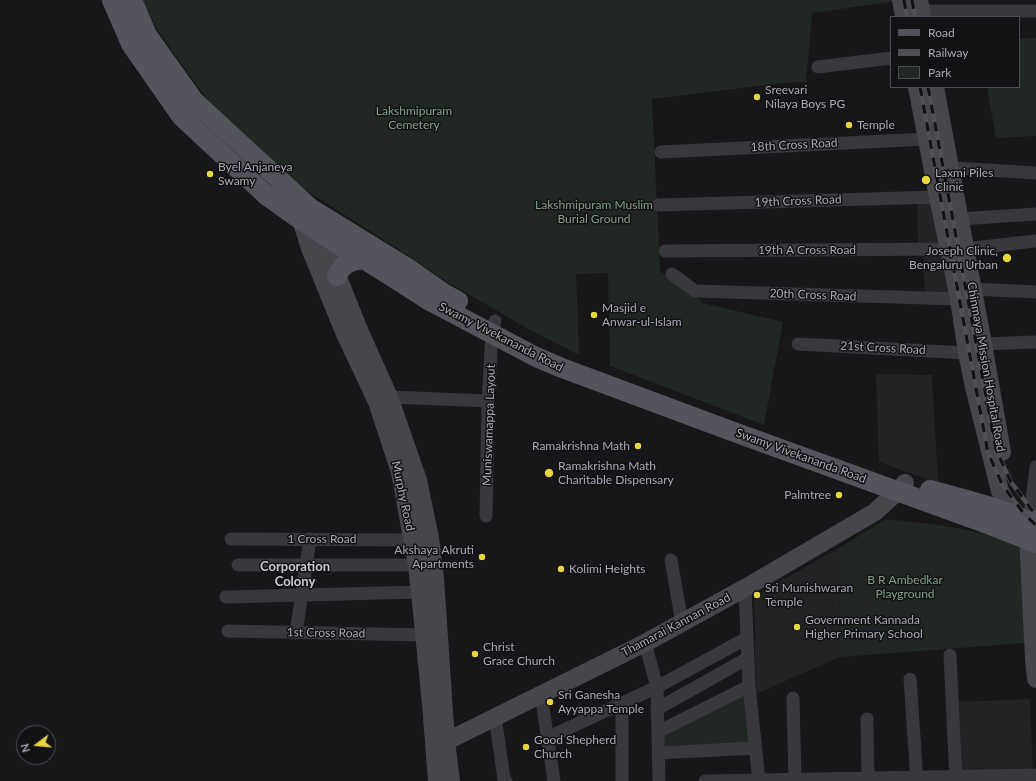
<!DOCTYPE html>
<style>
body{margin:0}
#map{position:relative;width:1036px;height:781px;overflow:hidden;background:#171618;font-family:Lato,sans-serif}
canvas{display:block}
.legend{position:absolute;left:890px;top:16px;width:130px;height:72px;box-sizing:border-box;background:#121113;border:1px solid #4e4e55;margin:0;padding:5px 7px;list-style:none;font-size:12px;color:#a9aab7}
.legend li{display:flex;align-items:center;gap:8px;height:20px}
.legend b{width:20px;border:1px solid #4e4e55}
.north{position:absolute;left:16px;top:725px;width:40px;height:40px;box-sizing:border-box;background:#121113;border:1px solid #4e4e55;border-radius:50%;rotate:254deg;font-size:11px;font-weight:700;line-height:16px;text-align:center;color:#a9aab7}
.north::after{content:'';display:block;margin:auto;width:14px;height:18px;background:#e7d73f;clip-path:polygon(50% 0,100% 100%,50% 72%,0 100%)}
</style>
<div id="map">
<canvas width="1036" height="781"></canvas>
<ul class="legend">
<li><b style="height:5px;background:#54545c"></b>Road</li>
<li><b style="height:5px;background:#4f4f56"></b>Railway</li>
<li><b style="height:11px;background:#212823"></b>Park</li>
</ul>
<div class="north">N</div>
</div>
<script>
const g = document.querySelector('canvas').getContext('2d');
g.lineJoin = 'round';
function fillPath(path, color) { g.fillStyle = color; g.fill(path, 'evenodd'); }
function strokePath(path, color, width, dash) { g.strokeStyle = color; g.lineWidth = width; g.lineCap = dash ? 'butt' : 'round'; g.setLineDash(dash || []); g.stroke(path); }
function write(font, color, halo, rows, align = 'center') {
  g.font = font + ' Lato,sans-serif'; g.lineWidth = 3; g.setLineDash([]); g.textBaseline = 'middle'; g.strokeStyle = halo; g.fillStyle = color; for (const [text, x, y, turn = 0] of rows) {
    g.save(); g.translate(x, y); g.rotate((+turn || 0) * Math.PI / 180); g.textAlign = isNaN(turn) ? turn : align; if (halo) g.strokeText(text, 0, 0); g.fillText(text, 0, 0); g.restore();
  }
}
fillPath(new Path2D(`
 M917 199H933L942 247H918Z
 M923 251H943L951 297 925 296Z
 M876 374 932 375 938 483 879 462Z
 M839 548 840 657 756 694 754 596Z
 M1030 699 1033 771 958 774 955 702Z`), '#232225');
fillPath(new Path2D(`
 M143 0H896V1L812 13 806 82 784 83 652 99 660 271 703 303 783 322 764 425 610 366 608 273 576 274 579 355 528 329 441 278 415 260 298 185 213 108 156 28Z
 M1036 38V136L996 138 987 87H1019V39Z
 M886 519C923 523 960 526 996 538 1005 540 1012 542 1019 547L1025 643 840 657 839 548Z
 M744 695 752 744 664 747 663 736Z`), '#212823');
strokePath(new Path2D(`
 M921 11H1036
 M818 67 891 58
 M661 152 927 139
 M951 168H955L1036 173
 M658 205 938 197
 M960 219 1036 214
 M965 249 1036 241
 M665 251 949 249
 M672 274 695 291 959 299
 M972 289 1036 292
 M798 344 967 353
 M983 344 1036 342
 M389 397 488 401
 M1030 515 1036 467
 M486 516 488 401 492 334 495 321
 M231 539 412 540
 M671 560 682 623
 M238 565H417
 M745 588 749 686 759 781
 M226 597 420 592
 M228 631 424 635
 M296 633 310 539
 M645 643 657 687 659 781
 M950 655 956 781
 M910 679 917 781
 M541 694 554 781
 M793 698 795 781
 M622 703V781
 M657 709 748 658
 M495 716 504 779 506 781
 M867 719 868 778
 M658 732 749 686
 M547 738 657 687 747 638
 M658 753 756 748
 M705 781 1036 775`), '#38383d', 13);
strokePath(new Path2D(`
 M901 0 904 17
 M919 0 922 17
 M917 87 938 197 959 299 967 353 974 387 1000 491 1013 514 1028 539 1034 658 1036 679
 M935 87 983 344 1002 452
 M306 213 301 220 310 248 345 334 377 402 400 472 417 565 420 592 431 704 437 781
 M322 227 320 232 359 330 389 397 418 480 430 538 435 578 446 741 451 781
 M437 746 645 643 745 588 875 512 898 491 905 483`), '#46464d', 18);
strokePath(new Path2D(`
 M112 0 131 44 182 117 266 195 301 220 349 251 364 259 430 301 536 357 562 368 734 432 977 520 1036 543
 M132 0 147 35 194 101 310 208 409 269 443 293 458 301
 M337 276C343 262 351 261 364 259
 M930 490C966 500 1003 508 1036 525`), '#54545c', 20);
const rail = new Path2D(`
 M904 0 907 17
 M912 0 915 17
 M920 87 988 453 1003 486 1025 515 1036 525
 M928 87 996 450 1011 482 1031 509 1036 514`);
strokePath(rail, '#4f4f56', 4.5);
strokePath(rail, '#121113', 3, [9]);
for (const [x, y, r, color] of [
 [757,97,4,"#e7d73f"],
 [849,125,4,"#e7d73f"],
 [210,174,4,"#e7d73f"],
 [926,180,5,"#e7d73f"],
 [1007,258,5,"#e7d73f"],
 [594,315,4,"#e7d73f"],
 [638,446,4,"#e7d73f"],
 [549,473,5,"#e7d73f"],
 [839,495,4,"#e7d73f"],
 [482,557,4,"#e7d73f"],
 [561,569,4,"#e7d73f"],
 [757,595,4,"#e7d73f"],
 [797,627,4,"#e7d73f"],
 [475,654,4,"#e7d73f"],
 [550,702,4,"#e7d73f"],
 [526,747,4,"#e7d73f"]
]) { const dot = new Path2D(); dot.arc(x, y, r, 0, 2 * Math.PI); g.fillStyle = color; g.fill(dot); strokePath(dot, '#121113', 1.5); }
write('12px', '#a9aab7', '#121113', [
 ["Sreevari",765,90],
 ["Nilaya Boys PG",765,104],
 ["Temple",857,125],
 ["Byel Anjaneya",218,167],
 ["Swamy",218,181],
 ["Laxmi Piles",935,173],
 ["Clinic",935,187],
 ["Joseph Clinic,",998,251,"right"],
 ["Bengaluru Urban",998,265,"right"],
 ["Masjid e",602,308],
 ["Anwar-ul-Islam",602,322],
 ["Ramakrishna Math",630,446,"right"],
 ["Ramakrishna Math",558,466],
 ["Charitable Dispensary",558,480],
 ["Palmtree",831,495,"right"],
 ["Akshaya Akruti",474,550,"right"],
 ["Apartments",474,564,"right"],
 ["Kolimi Heights",569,569],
 ["Sri Munishwaran",765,588],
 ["Temple",765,602],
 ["Government Kannada",805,620],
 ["Higher Primary School",805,634],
 ["Christ",483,647],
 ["Grace Church",483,661],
 ["Sri Ganesha",558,695],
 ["Ayyappa Temple",558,709],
 ["Good Shepherd",534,740],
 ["Church",534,754]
], 'left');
write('12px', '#81a18b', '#121113', [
 ["Lakshmipuram",414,111],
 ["Cemetery",414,125],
 ["Lakshmipuram Muslim",594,205],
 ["Burial Ground",594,219],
 ["B R Ambedkar",905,580],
 ["Playground",905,594]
]);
write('12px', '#a9aab7', '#121113', [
 ["18th Cross Road",794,145,-3],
 ["19th Cross Road",798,201,-2],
 ["19th A Cross Road",807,250],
 ["20th Cross Road",813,295,2],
 ["Swamy Vivekananda Road",501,337,27],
 ["21st Cross Road",883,348,3],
 ["Chinmaya Mission Hospital Road",986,367,80],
 ["Muniswamappa Layout",489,425,-88],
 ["Swamy Vivekananda Road",801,456,20],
 ["Murphy Road",403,496,78],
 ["1 Cross Road",322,539],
 ["Thamarai Kannan Road",676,625,-28],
 ["1st Cross Road",326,633,1]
]);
write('bold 13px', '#cacad4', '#121113', [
 ["Corporation",295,567],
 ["Colony",295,582]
]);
</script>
